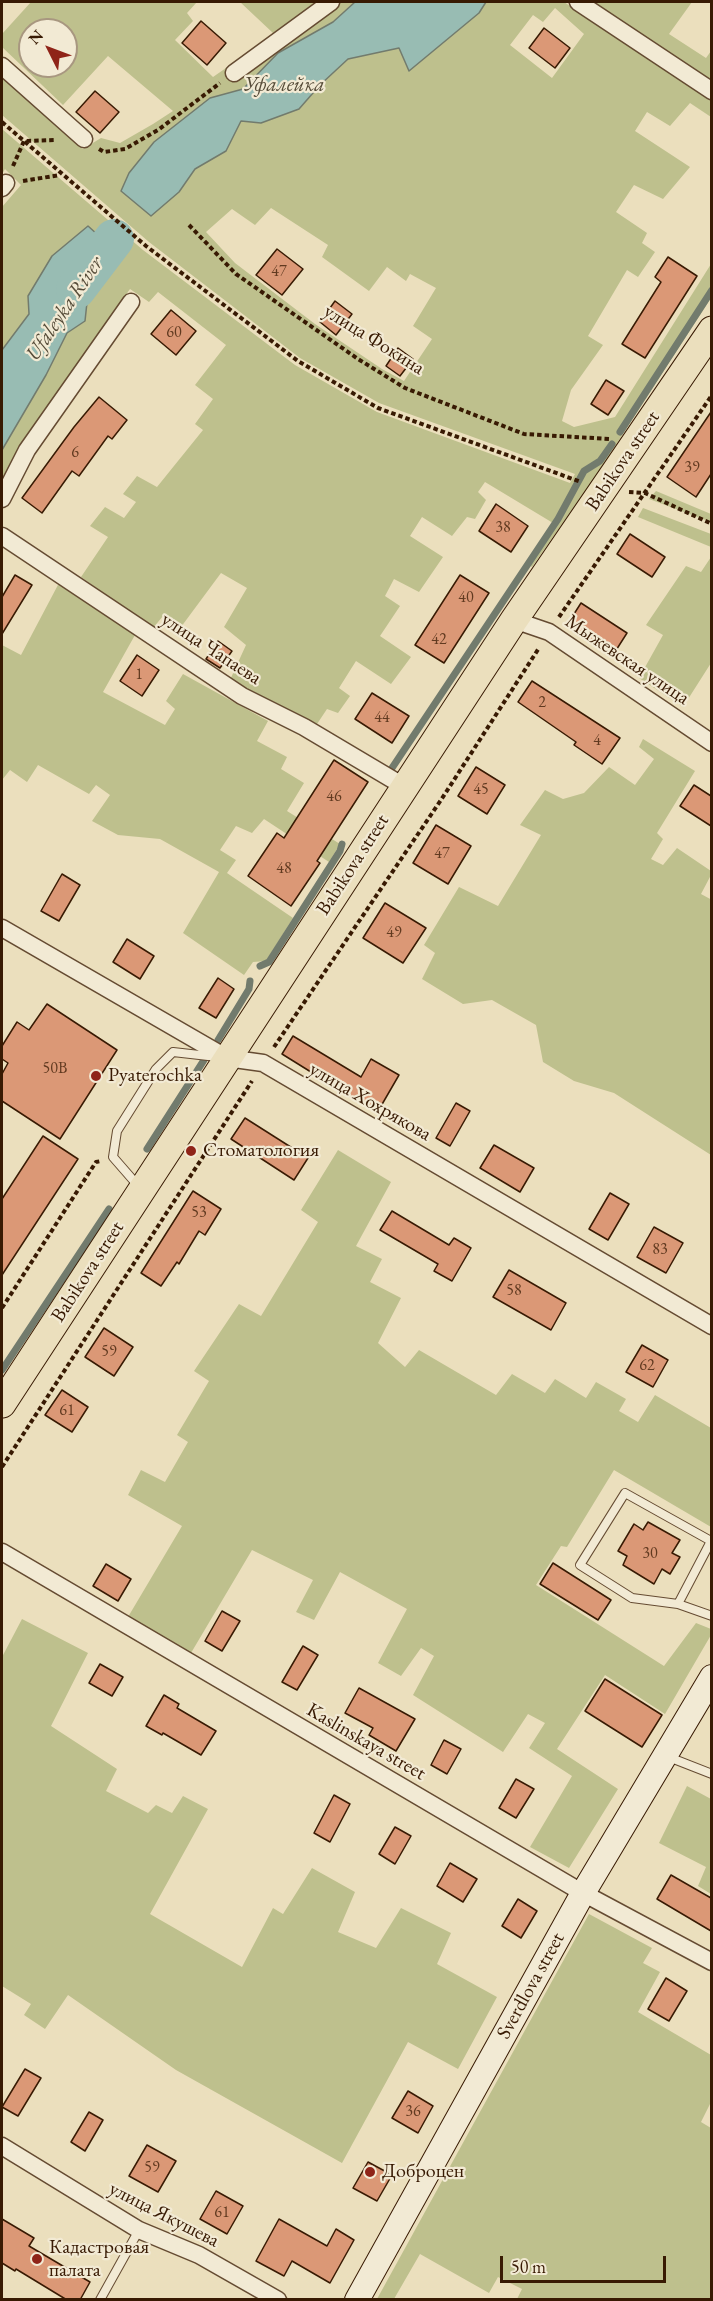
<!DOCTYPE html>
<meta charset="utf-8">
<style>
body{margin:0}
#map{position:relative;width:713px;height:2301px;overflow:hidden;background:#ebdfbd;font-family:"EB Garamond",serif}
canvas{display:block}
.frame{position:absolute;inset:0;border:3px solid #381a03;pointer-events:none}
.north{position:absolute;left:18px;top:18px;width:60px;height:60px;box-sizing:border-box;background:#f2ead4;border:2px solid #a89780;border-radius:50%;rotate:312deg;font-size:16px;font-weight:700;line-height:24px;text-align:center;color:#381a03}
.north::after{content:'';display:block;margin:auto;width:21px;height:27px;background:#8f2418;clip-path:polygon(50% 0,100% 100%,50% 72%,0 100%)}
.scale{position:absolute;left:500px;top:2256px;width:166px;height:27px;box-sizing:border-box;border:3px solid #381a03;border-top:0;padding-left:8px;font-size:18px;line-height:21px;white-space:nowrap;color:#381a03;-webkit-text-stroke:4px #f2ead4;paint-order:stroke}
</style>
<div id="map">
<canvas width="713" height="2301"></canvas>
<div class="frame"></div>
<div class="north">N</div>
<div class="scale">50 m</div>
</div>
<script>
const ctx = document.querySelector('canvas').getContext('2d');
ctx.lineJoin = 'round';
function paint(path, color) { ctx.fillStyle = color; ctx.fill(path, 'evenodd'); }
function trace(path, color, width, dash) { ctx.strokeStyle = color; ctx.lineWidth = width; ctx.lineCap = dash ? 'butt' : 'round'; ctx.setLineDash(dash || []); ctx.stroke(path); }
function label(font, color, halo, rows, align = 'center') {
  ctx.font = font + ' "EB Garamond",serif'; ctx.lineWidth = 4.5; ctx.setLineDash([]); ctx.textBaseline = 'middle'; ctx.strokeStyle = halo; ctx.fillStyle = color; for (const [text, x, y, turn = 0] of rows) {
    ctx.save(); ctx.translate(x, y); ctx.rotate((+turn || 0) * Math.PI / 180); ctx.textAlign = isNaN(turn) ? turn : align; if (halo) ctx.strokeText(text, 0, 0); ctx.fillText(text, 0, 0); ctx.restore();
  }
}
const green = new Path2D(`
 M31 2H197L187 13 193 21 175 40 213 77 226 68 237 78 342 2H356L333 22 278 53 243 89 210 98 179 192 195 169 226 151 241 121 261 123 299 109 320 85 348 59 399 48 409 70 479 13 486 2H564L711 100V117L690 103 670 126 647 112 635 131 690 167 663 199 634 185 616 212 647 233 642 243 655 252 638 277 627 270 588 336 603 345 571 390 562 421 574 427 615 417 711 264V298L597 474 532 567 527 563 553 523 485 482 478 492 486 500 475 519 467 517 452 536 422 517 410 536 443 557 419 592 394 579 385 596 400 606 380 636 411 657 391 684 356 661 339 688 350 696 338 713 327 709 317 724 230 680 246 645 224 627 247 588 221 573 181 627 163 616 153 628 81 577 108 537 90 526 105 507 124 518 136 502 123 494 137 476 157 487 203 430 195 424 213 399 195 385 226 345 158 292 149 302 130 289 21 443 2 481V450L46 375 67 333 85 321 88 293 118 253 28 296 29 314 2 350V207L21 185 5 169 2 174V129L143 250 295 365 377 412 570 483 575 474 379 403 300 358 149 242 2 115V76L83 149 101 138 120 143 153 124 173 111 108 56 63 105 2 47V34ZM555 8 584 34 552 78 510 45 533 15 543 22ZM30 30H66V66H30ZM271 208 328 245 322 257 369 291 387 267 406 281 410 274 436 288 413 326 432 339 404 381 382 369 315 324 235 263 206 232 232 209 255 225Z
 M240 2H317L273 33Z
 M589 2H692L669 34 706 58 711 51V82Z
 M656 491 711 514V522L649 499Z
 M643 508 711 534V547L638 517Z
 M711 557V663L683 707 639 678 663 635 646 625 686 566 701 572Z
 M59 583 135 635 103 692 165 725 175 709 166 701 183 674 268 721 257 741 287 757 281 769 304 783 287 811 340 844 329 862 264 819 252 833 236 826 220 850 236 860 227 873 293 918 266 961 253 962 244 975 183 933 219 872 160 839 118 835 92 821 110 795 96 785 89 794 38 765 27 782 10 770 2 780V645L21 655Z
 M643 739 695 771 657 833 663 839 651 859 663 865 677 848 711 871V875L701 894 712 900 711 1155 614 1093 574 1081 543 1062 536 1025 492 1000 463 1004 422 979 435 953 424 945 459 887 498 906 541 835 520 825 545 790 563 799 584 793 609 767 635 785 654 759 639 747Z
 M338 1150 391 1182 356 1246 382 1259 370 1282 401 1298 378 1343 405 1367 419 1350 496 1395 512 1374 545 1393 555 1379 586 1398 596 1382 626 1399 619 1411 638 1422 655 1395 711 1428V1527L614 1470 567 1547 561 1546 536 1585 664 1666 696 1623 711 1629V1635L665 1714 605 1675 557 1749 618 1789 569 1868 530 1847 572 1776 529 1748 545 1723 528 1714 503 1752 413 1695 434 1656 421 1648 401 1676 378 1663 407 1609 340 1572 314 1620 296 1612 313 1580 252 1550 191 1653 128 1617 182 1526 128 1495 141 1470 165 1482 188 1442 177 1435 209 1381 194 1371 239 1304 261 1316 318 1222 301 1210Z
 M22 1619 88 1653 51 1726 117 1769 106 1791 148 1813 156 1805 172 1813 183 1796 208 1809 150 1914 242 1967 273 1908 283 1914 312 1868 355 1892 338 1932 376 1948 401 1908 451 1933 437 1964 497 1997 458 2069 408 2042 342 2163 176 2070 68 1995 45 2029 24 2015 31 2004 2 1986V1657Z
 M687 1786 711 1799V1894L698 1886 706 1867 659 1843Z
 M589 1914 652 1948 643 1963 660 1972 638 2012 711 2055V2102L701 2122 711 2128V2299H517L522 2289 498 2277 489 2293 420 2254 394 2299H377Z`);
const water = new Path2D(`
 M355 2H486L479 13 409 71 399 48 348 59 320 85 299 109 261 123 241 121 226 151 195 169 179 192 151 216 121 191 129 173 154 142 210 98 243 89 278 53 333 22Z
 M88 226 118 253 88 293 85 321 67 333 46 375 2 450V350L29 314 28 296 52 256Z`);
const stream = new Path2D(`
 M620 432 712 290
 M390 771 558 519 584 471 600 461 612 444
 M260 966 269 962 340 851 342 844
 M218 1040 249 989 250 981
 M147 1149 204 1060
 M2 1370 109 1209`);
const river = new Path2D(`
 M76 289 114 239`);
const building = new Path2D(`
 M201 21 226 43 207 65 182 43Z
 M544 28 570 48 555 68 529 48Z
 M95 91 119 112 100 133 76 112Z
 M277 249 303 269 282 295 256 275Z
 M668 257 697 276 645 358 622 344 661 282 655 277Z
 M335 301 352 314 336 335 320 322Z
 M171 310 196 331 176 355 151 334Z
 M398 348 413 359 400 376 386 366Z
 M606 380 624 391 608 415 591 404Z
 M99 397 127 420 112 439 108 436 79 476 72 471 42 513 22 498 74 427Z
 M711 412V474L696 497 667 477Z
 M496 504 528 526 511 552 479 531Z
 M630 534 665 557 652 577 617 554Z
 M15 575 32 585 2 634V597Z
 M460 575 489 593 444 663 415 645Z
 M581 603 627 633 613 655 567 625Z
 M218 641 232 651 220 668 206 659Z
 M137 655 159 670 142 696 120 681Z
 M532 681 620 738 602 764 574 745 576 742 518 702Z
 M372 693 409 716 392 743 355 719Z
 M334 760 368 782 317 861 320 863 291 906 248 876 277 833 284 838Z
 M476 767 505 785 487 814 458 796Z
 M694 785 711 796V826L680 806Z
 M436 825 471 846 448 884 413 863Z
 M62 874 80 885 59 921 41 911Z
 M385 903 426 928 403 963 363 938Z
 M127 939 154 956 140 979 113 962Z
 M218 978 234 989 216 1018 199 1008Z
 M47 1004 117 1050 60 1139 2 1101V1074L8 1063 2 1059V1046L17 1022 29 1030Z
 M293 1036 361 1077 371 1059 399 1075 377 1113 282 1054Z
 M456 1103 470 1111 450 1146 436 1138Z
 M245 1118 308 1158 294 1180 231 1139Z
 M43 1136 78 1159 2 1275V1199Z
 M494 1145 534 1168 520 1192 480 1168Z
 M193 1191 221 1209 205 1235 199 1231 179 1264 177 1262 161 1286 141 1273Z
 M610 1193 629 1204 608 1240 589 1229Z
 M392 1211 449 1245 454 1238 471 1248 452 1281 434 1271 438 1264 380 1230Z
 M654 1227 683 1243 666 1273 637 1257Z
 M509 1270 566 1303 551 1330 493 1297Z
 M104 1328 133 1347 114 1376 85 1357Z
 M642 1345 668 1360 653 1387 626 1372Z
 M62 1390 88 1407 72 1432 45 1415Z
 M648 1522 680 1540 672 1553 680 1557 670 1574 662 1569 654 1584 623 1565 627 1556 618 1551 634 1524 643 1530Z
 M553 1563 611 1600 598 1620 540 1584Z
 M106 1564 131 1579 118 1601 93 1586Z
 M222 1611 240 1621 222 1651 205 1641Z
 M303 1646 318 1655 297 1690 282 1682Z
 M100 1664 123 1677 112 1696 89 1683Z
 M605 1679 662 1715 642 1747 585 1711Z
 M359 1688 415 1719 396 1751 369 1735 373 1728 345 1713Z
 M164 1695 179 1704 177 1708 216 1731 201 1755 163 1733 162 1735 146 1726Z
 M444 1740 461 1749 447 1774 431 1765Z
 M516 1779 534 1789 516 1818 499 1808Z
 M334 1795 350 1804 330 1842 314 1833Z
 M395 1827 411 1836 395 1864 379 1854Z
 M450 1863 477 1879 463 1902 437 1886Z
 M671 1875 711 1898V1931L657 1899Z
 M518 1899 537 1911 521 1938 502 1926Z
 M666 1978 687 1991 669 2021 648 2009Z
 M25 2069 41 2078 18 2116 2 2107Z
 M408 2091 433 2106 418 2133 392 2118Z
 M89 2112 103 2120 85 2151 71 2142Z
 M147 2145 176 2161 158 2192 129 2176Z
 M368 2162 392 2175 377 2201 353 2188Z
 M216 2191 243 2206 227 2234 200 2219Z
 M2 2219 34 2238 29 2246 90 2282 80 2300H67L16 2269 15 2271 2 2263Z
 M279 2219 327 2246 336 2229 354 2240 330 2283 292 2261 284 2276 256 2261Z`);
const path = new Path2D(`
 M2 122 146 246 298 361 378 408 581 482
 M99 149 104 152 125 149 158 130 220 83
 M13 166 24 141 56 140
 M23 181 60 175
 M189 225 236 274 358 359 405 388 524 434 610 439
 M629 492 645 493 712 524
 M559 617 712 395
 M274 1047 441 800 539 648
 M2 1308 96 1162 101 1161
 M2 1467 252 1081`);
const lane = new Path2D(`
 M140 1188 113 1157 117 1131 156 1069 173 1052 217 1057
 M678 1604 711 1541 625 1493 580 1565 632 1598 678 1604 712 1616
 M666 1756 712 1774
 M100 2300 139 2230`);
const street = new Path2D(`
 M578 2 712 91
 M2 66 84 139
 M234 73 331 2
 M2 188 6 183
 M2 499 27 450 131 302
 M2 536 242 696 304 727 405 787
 M514 620 549 632 712 743
 M2 928 227 1058 263 1063 712 1326
 M2 1552 583 1893 712 1962
 M2 2146 139 2230 199 2255 278 2300`);
const secondary = new Path2D(`
 M357 2300 583 1893 712 1677`);
const primary = new Path2D(`
 M2 1404 514 620 712 330`);
const markers = [
 [96,1076,6,"#8f2418"],
 [191,1151,6,"#8f2418"],
 [370,2172,6,"#8f2418"],
 [37,2259,6,"#8f2418"]
];
const numberNames = [
 ["47",279,272],
 ["60",174,333],
 ["6",75,453],
 ["39",692,468],
 ["38",503,528],
 ["40",466,598],
 ["42",439,640],
 ["1",139,675],
 ["2",542,703],
 ["44",382,718],
 ["4",597,741],
 ["45",481,790],
 ["46",334,797],
 ["47",442,854],
 ["48",284,869],
 ["49",394,933],
 ["50В",55,1069],
 ["53",199,1213],
 ["83",660,1250],
 ["58",514,1291],
 ["59",109,1352],
 ["62",647,1366],
 ["61",67,1411],
 ["30",650,1554],
 ["36",413,2112],
 ["59",152,2168],
 ["61",222,2213]
];
const streetNames = [
 ["улица Фокина",374,340,32],
 ["Babikova street",623,461,-56],
 ["улица Чапаева",211,649,33],
 ["Мыжевская улица",627,660,34],
 ["Babikova street",353,865,-57],
 ["улица Хохрякова",370,1102,30],
 ["Babikova street",88,1272,-57],
 ["Kaslinskaya street",366,1742,30],
 ["Sverdlova street",531,1986,-61],
 ["улица Якушева",164,2215,27]
];
const poiNames = [
 ["Pyaterochka",108,1076],
 ["Стоматология",203,1151],
 ["Доброцен",382,2172],
 ["Кадастровая",49,2248],
 ["палата",49,2271]
];
const waterNames = [
 ["Уфалейка",284,85],
 ["Ufaleyka River",65,309,-56]
];
paint(green, '#bec08d');
paint(water, '#98bcb3');
trace(water, '#727b6d', 1.5);
trace(stream, '#727b6d', 7);
trace(river, '#98bcb3', 40);
paint(building, '#db9876');
trace(building, '#381a03', 1.5);
trace(lane, '#654b32', 10);
trace(street, '#654b32', 19);
trace(secondary, '#381a03', 26);
trace(primary, '#381a03', 29);
trace(path, '#381a03', 4, [4.5, 3]);
trace(lane, '#f2ead4', 8);
trace(street, '#f2ead4', 16);
trace(secondary, '#f2ead4', 24);
trace(primary, '#ebdfbd', 27);
for (const [x, y, r, color] of markers) { const dot = new Path2D(); dot.arc(x, y, r, 0, 2 * Math.PI); ctx.fillStyle = color; ctx.fill(dot); trace(dot, '#f2ead4', 2); }
label('16px', '#613a20', null, numberNames);
label('20px', '#381a03', '#f2ead4', streetNames);
label('20px', '#381a03', '#f2ead4', poiNames, 'left');
label('italic 21px', '#554b38', '#f2ead4', waterNames);
</script>
